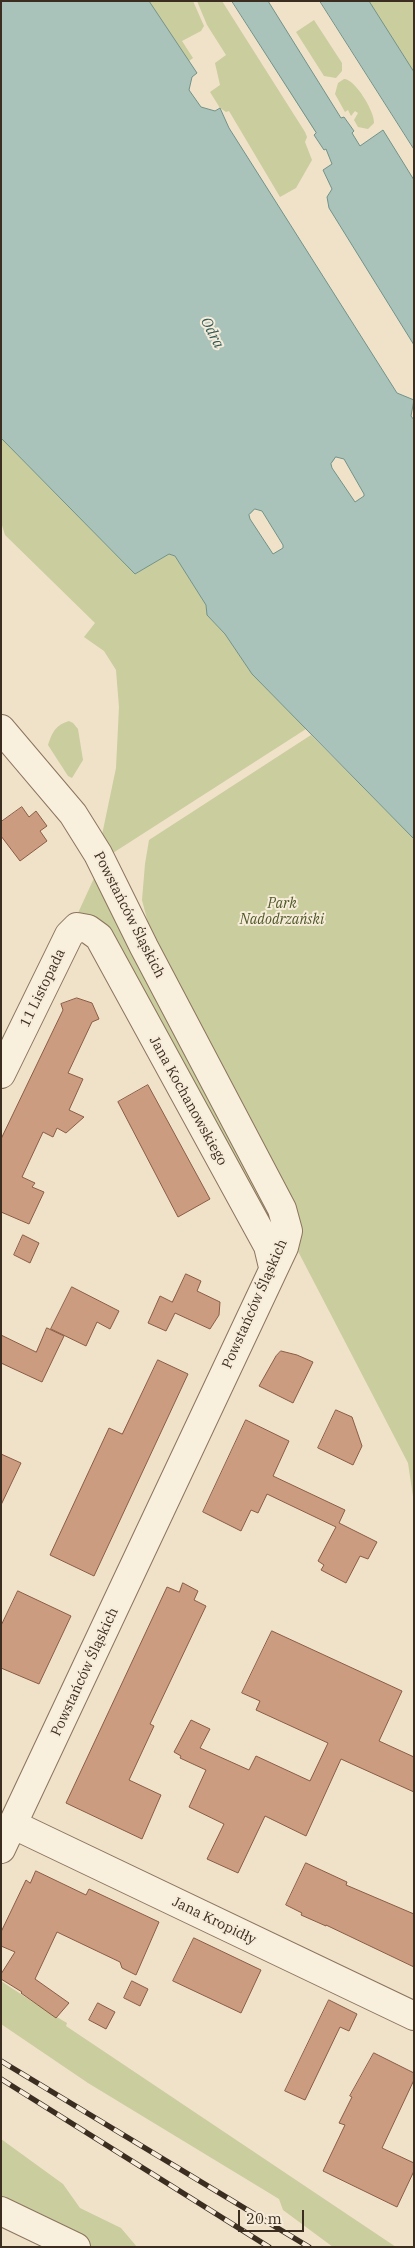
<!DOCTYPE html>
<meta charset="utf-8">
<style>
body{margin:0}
#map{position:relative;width:415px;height:2248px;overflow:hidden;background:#efe2c9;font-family:"IBM Plex Serif",serif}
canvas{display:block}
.frame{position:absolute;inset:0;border:2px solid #3c2d21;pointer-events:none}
.scale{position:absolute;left:238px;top:2210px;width:66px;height:22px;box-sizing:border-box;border:2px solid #3c2d21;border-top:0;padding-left:6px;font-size:15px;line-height:18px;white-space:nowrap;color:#3c2d21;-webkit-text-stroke:4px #f6ecd9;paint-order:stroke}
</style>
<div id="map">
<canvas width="415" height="2248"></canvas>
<div class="frame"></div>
<div class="scale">20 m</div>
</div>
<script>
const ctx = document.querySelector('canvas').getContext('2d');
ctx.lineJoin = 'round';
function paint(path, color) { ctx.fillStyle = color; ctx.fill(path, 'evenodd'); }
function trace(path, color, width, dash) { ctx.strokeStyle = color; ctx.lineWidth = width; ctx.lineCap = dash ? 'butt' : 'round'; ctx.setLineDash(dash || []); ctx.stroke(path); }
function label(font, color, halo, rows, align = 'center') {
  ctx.font = font + ' "IBM Plex Serif",serif'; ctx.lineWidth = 4; ctx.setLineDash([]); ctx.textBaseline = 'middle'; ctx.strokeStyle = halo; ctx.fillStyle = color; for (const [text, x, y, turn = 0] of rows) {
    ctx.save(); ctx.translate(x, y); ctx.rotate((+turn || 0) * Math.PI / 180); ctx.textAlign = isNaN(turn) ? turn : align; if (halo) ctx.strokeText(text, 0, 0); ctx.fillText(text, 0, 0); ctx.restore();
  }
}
const green = new Path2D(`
 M149 1H193L204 26 201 31 182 41 193 58 189 61Z
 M197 1H222L305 132 307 137 305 142 312 160 296 188 280 197 229 111 226 112 220 108 210 92 220 85 215 63 226 55 207 25Z
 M369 1H414V72Z
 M314 20 342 63V71L336 78 324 76 296 32Z
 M344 79C355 79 375 112 374 123L368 129 358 127 354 120 358 113 355 111 351 116 348 110 345 112 335 94 338 83Z
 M1 438 135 574 169 554 175 556 206 605 207 615 225 634 252 674 306 729 102 860 98 854 116 768 119 707 116 670 104 651 84 637 95 623 5 535 1 522Z
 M69 721 73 723 78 729 83 760 72 778 68 776 48 745C52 733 55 725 69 721Z
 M311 735 414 839V1503L408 1463 288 1232 284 1247 99 937 77 927 78 913 95 876 155 950 142 900 145 864 149 840Z
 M1 1981 39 2006 41 2004 45 2010 67 2023 66 2026 396 2247H333L283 2210 279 2199 88 2083 1 2024Z
 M1 2139 63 2184 80 2208 121 2228 137 2247H76L1 2211Z`);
const water = new Path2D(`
 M1 1H149L197 73 192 77 189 90 201 107 215 111 220 108 229 128 397 393 414 400 411 416 414 420V839L252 674 225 634 207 615 206 605 175 556 169 554 135 574 1 438ZM336 457 344 459 364 494V496L355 502 332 468 331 464ZM255 509 262 511 283 545V548L273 554 250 519 249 515Z
 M232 1H268L341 118 344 117 354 131 352 133 360 146 383 130 414 180V345L329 208 327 197 332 189 323 170 332 164 326 149 324 150 314 135 316 133Z
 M320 1H369L414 72V149Z`);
const building = new Path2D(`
 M22 807 29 817 36 811 47 826 40 831 47 841 20 861 1 836V822Z
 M77 998 92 1003 99 1019 92 1022 68 1073 83 1079 69 1110 84 1117 66 1133 57 1128 53 1137 43 1132 22 1177 35 1183 32 1187 44 1192 29 1224 1 1212V1139L63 1010 61 1004Z
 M148 1085 210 1199 178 1217 118 1102Z
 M23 1235 39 1243 30 1263 14 1255Z
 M186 1274 201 1281 197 1291 220 1302 219 1315 210 1329 175 1313 166 1331 148 1323 160 1296 172 1302Z
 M72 1287 119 1311 110 1329 97 1322 86 1346 51 1329Z
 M47 1328 64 1336 42 1382 1 1363V1335L36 1352Z
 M281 1351 297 1355 313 1362 293 1403 259 1386 276 1356Z
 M158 1360 188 1374 94 1576 50 1555 109 1428 122 1434Z
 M336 1410 352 1417 362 1446 353 1465 318 1448Z
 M246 1420 289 1441 273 1476 345 1510 339 1523 377 1542 368 1559 360 1556 346 1583 321 1570 324 1565 318 1561 336 1527 267 1494 258 1513 251 1510 241 1531 203 1512Z
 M1 1454 21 1463 1 1505Z
 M183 1583 198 1591 194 1600 206 1606 150 1724 154 1726 129 1780 161 1795 142 1839 66 1803 167 1587 179 1592Z
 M18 1591 71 1616 39 1684 1 1668V1626Z
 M272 1631 402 1691 379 1741 414 1757V1792L341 1759 306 1836 265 1816 238 1873 207 1859 224 1824 189 1807 206 1770 180 1758 181 1756 174 1752 191 1720 210 1729 200 1748 249 1770 256 1756 310 1781 328 1743 256 1710 260 1701 242 1693Z
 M306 1863 347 1882 346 1885 414 1914V1967L326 1925V1926L301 1915 302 1913 286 1905Z
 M36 1871 86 1895 89 1889 159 1922 136 1975 122 1968 120 1962 57 1932 35 1979 69 2003 56 2018 21 1993 22 1992 1 1979V1974L15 1952 1 1946V1932L26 1880 30 1883Z
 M194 1938 261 1970 241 2013 173 1981Z
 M132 1981 148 1989 140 2006 124 1998Z
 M329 2000 357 2014 349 2031 340 2027 305 2100 285 2091Z
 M98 2003 115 2012 106 2029 89 2020Z
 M374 2053 414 2073V2080L382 2148 414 2163V2171L397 2207 323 2171 345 2125 339 2123 352 2097 350 2096Z`);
const minor = new Path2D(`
 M1 729 73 814 98 854 144 947 282 1209 288 1231 284 1247 1 1849
 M1 1074 69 935 77 927 88 929 99 937 268 1246 273 1267
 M14 1825 414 2016
 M1 2211 76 2247`);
const rail = new Path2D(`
 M1 2061 309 2247
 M1 2079 269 2247`);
const parkNames = [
 ["Park",282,904],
 ["Nadodrzański",282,920]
];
const streetNames = [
 ["Powstańców Śląskich",129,915,63],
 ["11 Listopada",43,988,-64],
 ["Jana Kochanowskiego",188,1101,61],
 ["Powstańców Śląskich",255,1304,-66],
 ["Powstańców Śląskich",85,1672,-65],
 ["Jana Kropidły",214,1921,26]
];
const waterNames = [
 ["Odra",212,333,62]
];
paint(green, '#cacd9d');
paint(water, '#aac3ba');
trace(water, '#709288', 1);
paint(building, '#cc9c80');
trace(building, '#8a5c44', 1);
trace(minor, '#8b745e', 30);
trace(minor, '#f9efdd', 28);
trace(rail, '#3c2d21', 5.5);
trace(rail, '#f6ecd9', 4, [11]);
label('italic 14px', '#4e5828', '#f6ecd9', parkNames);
label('14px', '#3c2d21', '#f6ecd9', streetNames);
label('italic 15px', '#315b57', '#f6ecd9', waterNames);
</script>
